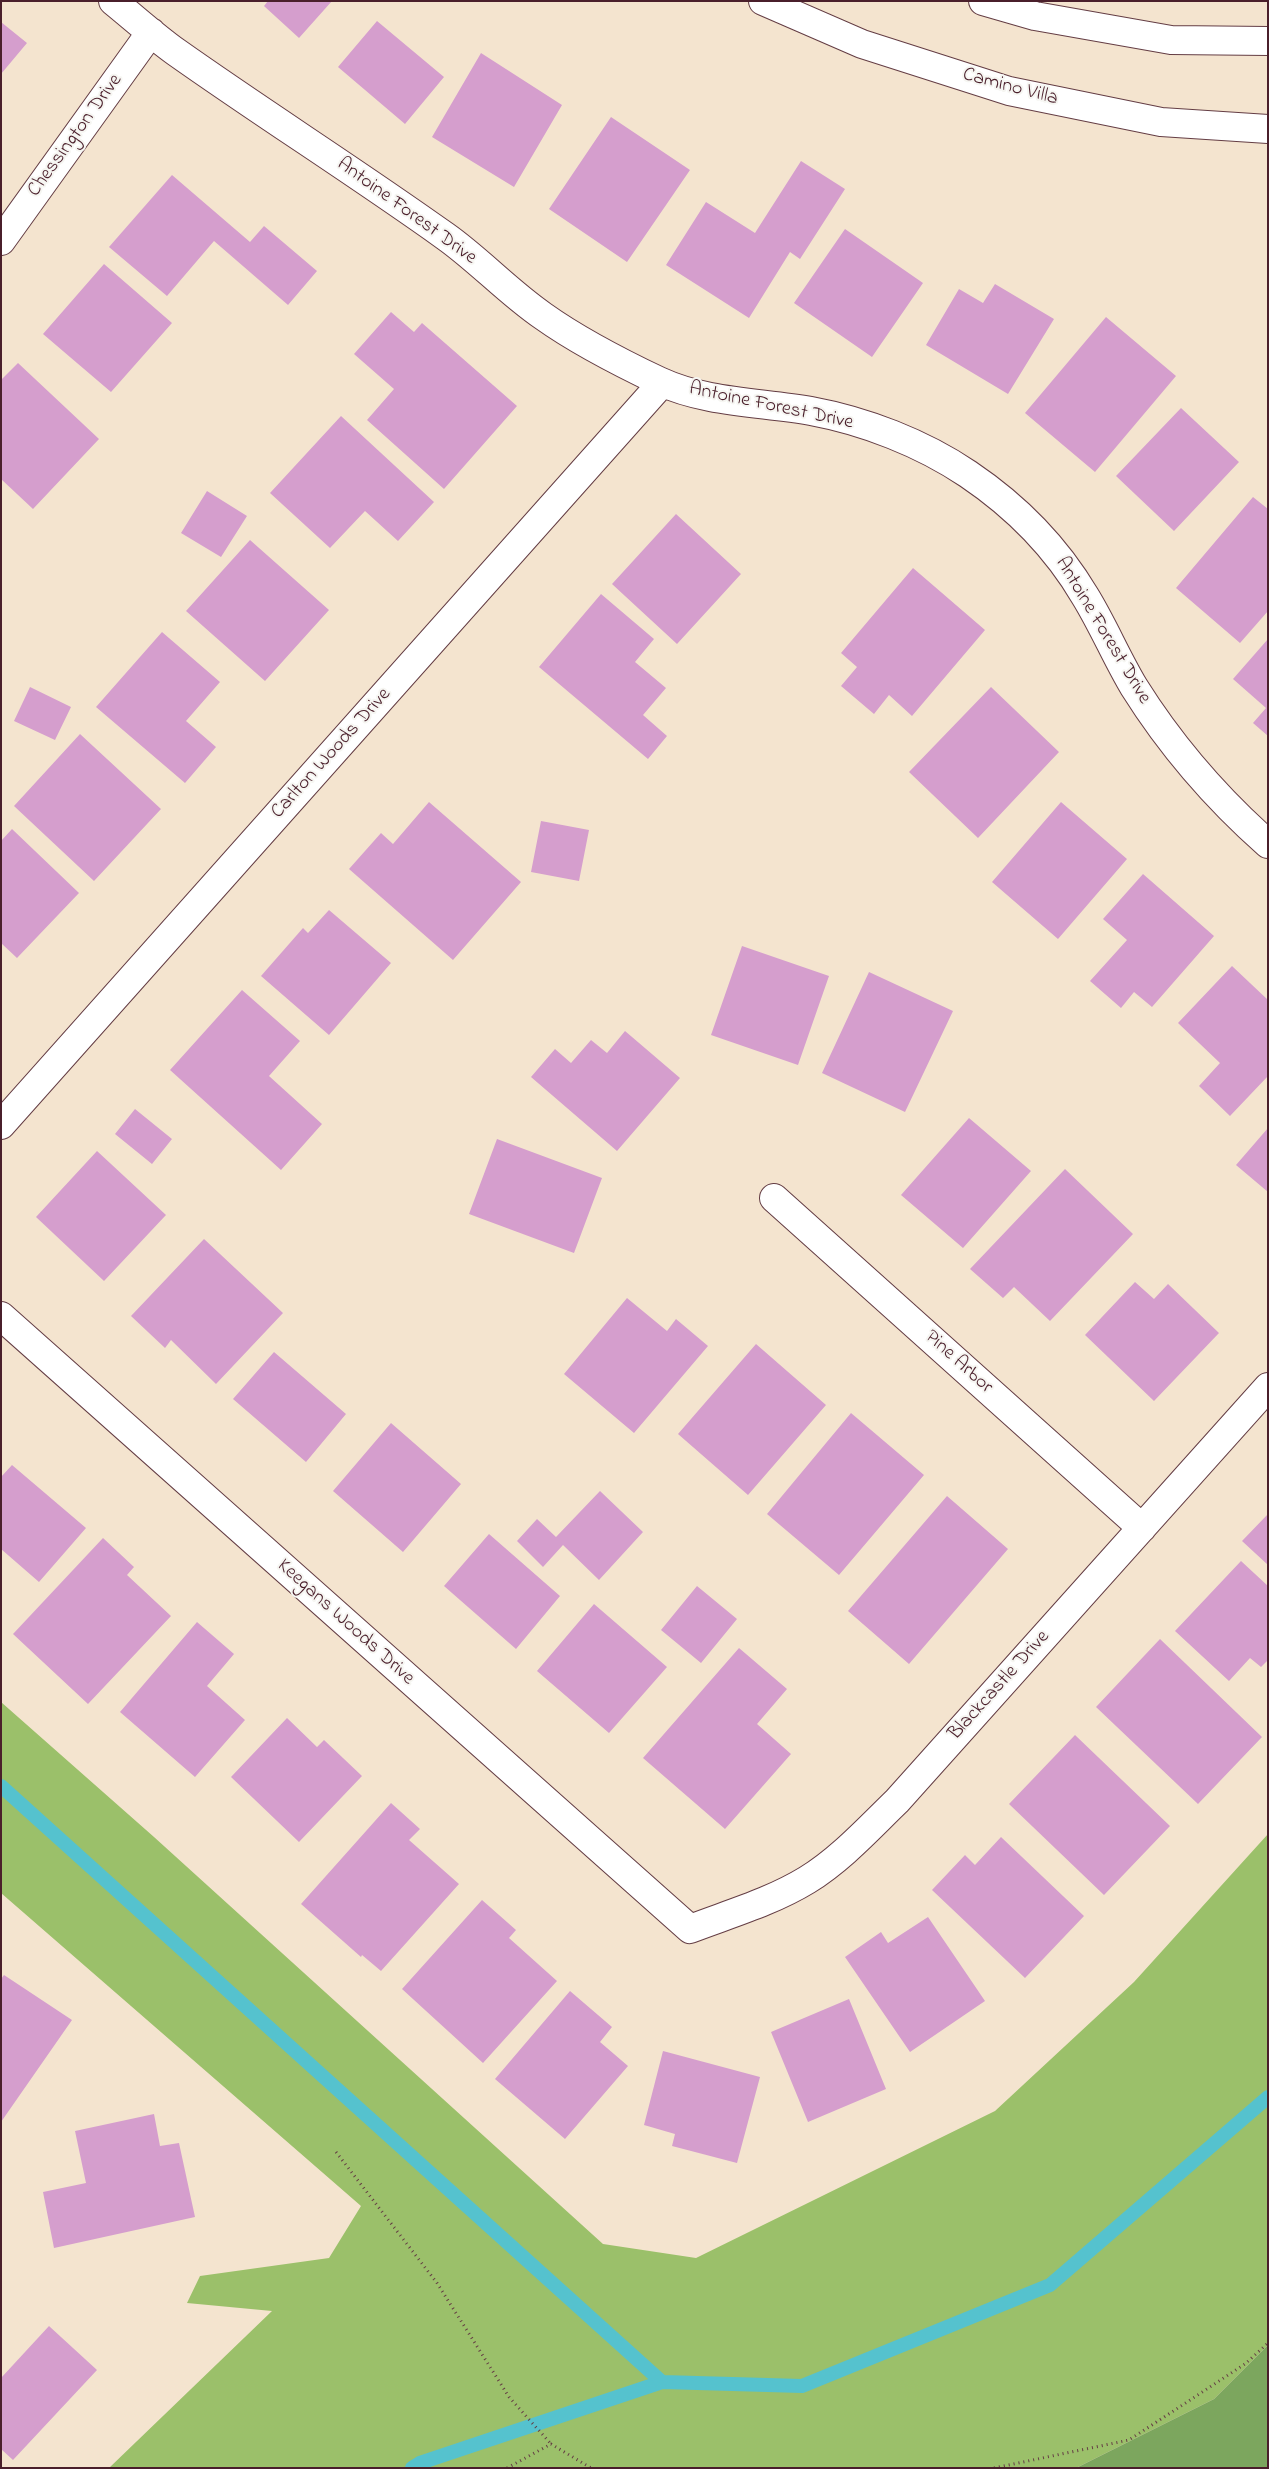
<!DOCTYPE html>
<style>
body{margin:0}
#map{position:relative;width:1269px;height:2469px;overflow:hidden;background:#f4e4cf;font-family:"Indie Flower",sans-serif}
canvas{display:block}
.frame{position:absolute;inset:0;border:2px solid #4a1f2b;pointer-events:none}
</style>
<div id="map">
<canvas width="1269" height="2469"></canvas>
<div class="frame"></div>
</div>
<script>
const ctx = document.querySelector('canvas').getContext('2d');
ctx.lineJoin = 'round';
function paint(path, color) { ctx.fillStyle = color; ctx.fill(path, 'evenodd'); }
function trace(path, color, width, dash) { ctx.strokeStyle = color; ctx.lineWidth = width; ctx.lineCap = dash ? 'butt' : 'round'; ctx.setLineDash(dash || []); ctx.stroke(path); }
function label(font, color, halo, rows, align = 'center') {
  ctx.font = font + ' "Indie Flower",sans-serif'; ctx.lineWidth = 4; ctx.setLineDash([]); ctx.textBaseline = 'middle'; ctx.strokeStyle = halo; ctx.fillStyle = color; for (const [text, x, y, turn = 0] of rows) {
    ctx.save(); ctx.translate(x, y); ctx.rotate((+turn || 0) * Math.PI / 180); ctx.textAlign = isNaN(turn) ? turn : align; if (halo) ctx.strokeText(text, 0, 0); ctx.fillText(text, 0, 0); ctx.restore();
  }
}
const green = new Path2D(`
 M1 1702 154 1837 603 2244 696 2258 995 2111 1134 1982 1268 1834V2345L1214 2399 1076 2468H109L272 2311 187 2303 200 2276 329 2258 361 2206 1 1893Z`);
const forest = new Path2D(`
 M1268 2345V2468H1076L1214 2399Z`);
const stream = new Path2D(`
 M1 1786 662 2382
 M412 2468 420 2463 662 2382 802 2386 1050 2285 1268 2097`);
const building = new Path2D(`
 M268 1H332L299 38 264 6Z
 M377 21 444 77 405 124 338 67Z
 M1 22 27 43 1 74Z
 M481 53 562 105 514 187 432 137Z
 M611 117 690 170 627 262 549 209Z
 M801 161 845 189 800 259 790 252 749 318 666 265 706 202 755 233Z
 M172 175 250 242 264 226 317 271 288 305 214 241 167 296 109 247Z
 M845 229 923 283 872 357 794 303Z
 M104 264 172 323 111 392 43 334Z
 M995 284 1054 319 1008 394 926 345 959 289 983 303Z
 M391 312 414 332 422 323 517 406 444 489 367 420 394 389 354 354Z
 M1106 317 1176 376 1095 472 1025 413Z
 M18 363 99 439 33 509 1 479V380Z
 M1181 408 1239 462 1174 531 1116 476Z
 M341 416 434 502 398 541 365 511 330 548 270 493Z
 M207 491 247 516 221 557 181 533Z
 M1253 497 1268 509V611L1240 643 1176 588Z
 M676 514 741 574 677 644 612 584Z
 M250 540 329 610 265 681 186 611Z
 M913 568 985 630 912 716 889 695 874 714 841 686 857 667 841 653Z
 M601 594 654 639 635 662 666 688 643 715 667 736 648 759 539 667Z
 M162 632 220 682 186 721 216 747 185 783 96 707Z
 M1268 639V736L1253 723 1266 708 1233 679Z
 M30 687 71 707 55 740 14 721Z
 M991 687 1059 752 978 838 909 772Z
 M80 734 161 809 94 881 14 806Z
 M429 802 521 882 453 960 349 869 381 833 393 844Z
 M1061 802 1127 859 1058 939 992 882Z
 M541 821 589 830 579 881 531 872Z
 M12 829 79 893 17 958 1 943V841Z
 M1143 874 1214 936 1152 1007 1134 992 1121 1008 1090 981 1127 940 1103 919Z
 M329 910 391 963 329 1035 261 976 303 928 308 933Z
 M742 946 829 976 798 1065 711 1035Z
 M1232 966 1268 1000V1076L1230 1116 1199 1086 1220 1063 1178 1023Z
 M869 972 953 1011 905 1112 822 1073Z
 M242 990 300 1041 269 1076 322 1124 281 1170 170 1070Z
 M625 1031 680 1078 617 1151 531 1077 555 1049 571 1063 591 1040 607 1053Z
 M135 1109 172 1139 152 1164 115 1134Z
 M969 1118 1031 1171 963 1248 901 1195Z
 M1268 1128V1192L1236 1165Z
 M497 1139 602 1178 574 1253 469 1214Z
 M97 1151 166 1215 104 1281 36 1217Z
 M1065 1169 1133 1234 1050 1321 1014 1287 1003 1298 970 1269Z
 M204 1239 283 1313 216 1384 171 1340 165 1348 131 1316Z
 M1135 1282 1154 1299 1168 1284 1219 1333 1154 1401 1085 1335Z
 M627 1298 667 1331 676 1319 708 1346 634 1433 564 1374Z
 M756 1344 826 1405 748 1495 678 1434Z
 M274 1352 346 1414 306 1462 233 1399Z
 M851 1413 924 1475 839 1575 767 1514Z
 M391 1423 461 1484 403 1552 333 1491Z
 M12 1465 86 1528 39 1582 1 1549V1477Z
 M600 1491 643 1532 599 1580 563 1545 543 1567 517 1541 537 1519 556 1537Z
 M947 1496 1008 1549 909 1664 848 1611Z
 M1268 1514V1565L1242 1541Z
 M489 1534 560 1596 516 1649 444 1586Z
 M103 1538 134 1567 127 1575 171 1616 88 1704 13 1634Z
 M1241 1561 1268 1586V1660L1261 1667 1250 1658 1229 1681 1175 1631Z
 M697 1586 737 1619 701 1663 661 1630Z
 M594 1604 667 1667 609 1733 537 1671Z
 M197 1622 234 1654 207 1686 245 1720 195 1777 120 1712Z
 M1160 1639 1262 1737 1198 1804 1096 1707Z
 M739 1648 787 1689 757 1724 791 1754 725 1829 643 1758Z
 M287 1718 317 1747 324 1740 362 1776 299 1842 231 1777Z
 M1075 1735 1170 1826 1104 1895 1009 1804Z
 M391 1803 420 1829 409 1840 459 1884 381 1971 362 1955 361 1957 301 1904Z
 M1001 1837 1084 1916 1025 1978 932 1890 965 1855 975 1865Z
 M482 1900 516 1930 509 1938 557 1981 483 2063 402 1989Z
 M928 1917 985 2001 910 2052 845 1957 881 1932 888 1943Z
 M4 1975 72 2020 1 2122V1979Z
 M570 1991 612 2027 600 2042 628 2066 565 2139 495 2079Z
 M849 1999 886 2089 808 2122 771 2032Z
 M663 2051 760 2077 737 2163 672 2146 675 2134 644 2125Z
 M154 2114 160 2146 179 2143 195 2217 54 2248 43 2192 86 2183 75 2131Z
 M49 2326 97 2370 13 2460 1 2449V2378Z`);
const path = new Path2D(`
 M336 2152 437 2283 509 2397 551 2444
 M507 2468 551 2444 591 2468
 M994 2468 1129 2440 1245 2364 1268 2343`);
const minor = new Path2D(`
 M113 1C134 18 155 37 176 52 265 115 357 173 445 236 479 260 508 292 543 316 578 341 619 362 659 381 706 403 760 402 811 411 865 421 922 443 968 474 1014 505 1056 547 1085 596 1103 625 1116 657 1134 687 1171 746 1216 798 1268 844
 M763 1 862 44 1009 91 1161 122 1268 129
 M983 1 1035 16 1171 40 1268 41
 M1 241 151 32
 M1 1125 662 383
 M774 1198 1142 1528
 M1 1316 690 1929C729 1914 771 1902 807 1880 841 1859 869 1828 897 1801L1268 1387`);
const streetNames = [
 ["Camino Villa",1010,88,15],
 ["Chessington Drive",76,136,-54],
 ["Antoine Forest Drive",406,212,36],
 ["Antoine Forest Drive",771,407,12],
 ["Antoine Forest Drive",1102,631,59],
 ["Carlton Woods Drive",332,754,-48],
 ["Pine Arbor",958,1363,42],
 ["Keegans Woods Drive",345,1623,42],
 ["Blackcastle Drive",1000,1686,-48]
];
paint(green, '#9bc06a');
paint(forest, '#7ca65e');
trace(stream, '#55c2ce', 14);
paint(building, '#d59ecd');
trace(minor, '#643d44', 30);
trace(path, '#643d44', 3, [1, 4]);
trace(minor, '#fff', 28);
label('20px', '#4a1f2b', '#f6f6f2', streetNames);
</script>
